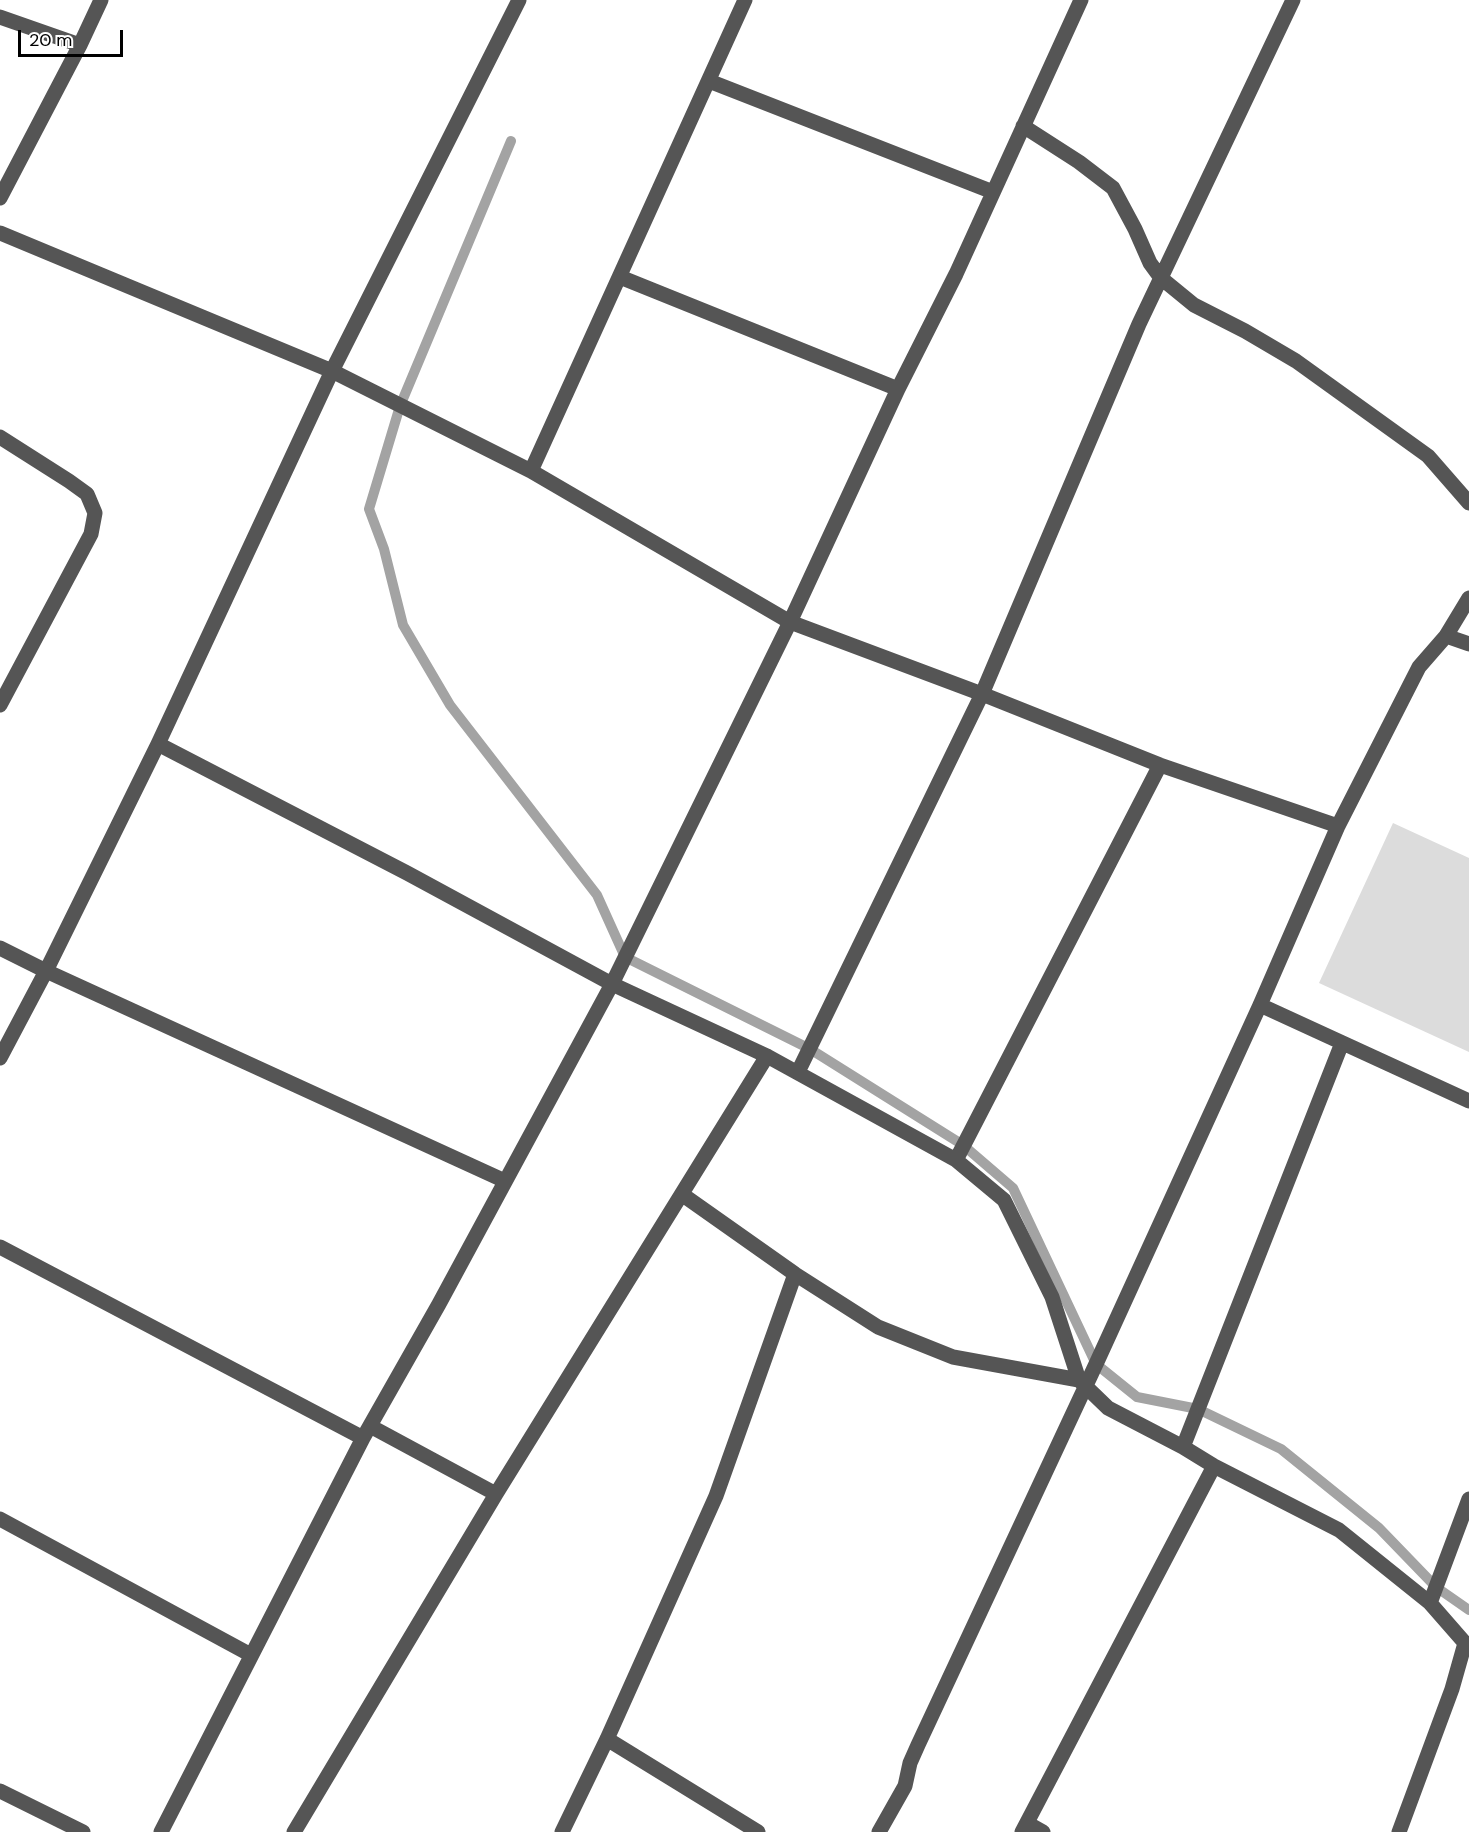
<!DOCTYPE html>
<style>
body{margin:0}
#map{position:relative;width:1469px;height:1832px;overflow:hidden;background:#fff;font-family:"DM Sans",sans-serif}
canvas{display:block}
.scale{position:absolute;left:18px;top:30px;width:105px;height:27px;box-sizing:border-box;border:3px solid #000;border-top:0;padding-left:8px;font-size:18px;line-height:21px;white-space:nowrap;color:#000;-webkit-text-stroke:4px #fff;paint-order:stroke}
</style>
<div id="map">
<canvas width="1469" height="1832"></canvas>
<div class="scale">20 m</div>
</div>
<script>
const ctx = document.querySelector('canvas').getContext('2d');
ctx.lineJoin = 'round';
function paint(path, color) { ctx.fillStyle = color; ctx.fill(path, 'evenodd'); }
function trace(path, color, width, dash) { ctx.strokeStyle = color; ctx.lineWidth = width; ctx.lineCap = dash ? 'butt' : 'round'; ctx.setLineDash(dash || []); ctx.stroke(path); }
const green = new Path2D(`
 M1393 823 1469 858V1052L1319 983Z`);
const stream = new Path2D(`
 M511 141 400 406 369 509 384 549 403 625 450 705 597 895 625 957 810 1049 963 1145 1013 1188 1096 1364 1137 1397 1198 1409 1281 1449 1379 1528 1436 1587 1469 1610`);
const minor = new Path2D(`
 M0 17 80 45
 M709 81 993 192
 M1023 126 1079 162 1113 188 1135 229 1150 263 1161 278 1194 305 1245 331 1296 361 1428 456 1469 503
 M0 198 80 45 101 0
 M0 233 332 371 531 471 790 622 982 694 1160 765 1338 826
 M620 277 898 389
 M0 437 69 481 87 494 95 513 91 534 0 705
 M531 471 745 0
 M1446 636 1469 644
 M158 744 407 873 612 984 767 1056 956 1160 1004 1200 1052 1297 1079 1380 1108 1408 1183 1447 1214 1466 1339 1530 1430 1603 1465 1643 1452 1689 1399 1832
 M0 948 46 971 505 1181
 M1260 1005 1469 1101
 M0 1058 46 971 158 744 332 371 519 0
 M798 1072 982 694 1139 324 1293 0
 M956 1160 1160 765
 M683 1195 795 1274 878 1327 953 1357 1079 1380
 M0 1247 363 1438
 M370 1426 496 1494
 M1183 1447 1342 1043
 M0 1519 251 1655
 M1430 1603 1469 1499
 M607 1739 758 1832
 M0 1791 83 1832
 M1027 1823 1043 1832
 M161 1832 363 1438 439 1304 612 984 790 622 898 389 956 274 1081 0
 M294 1832 496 1494 767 1056
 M562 1832 607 1739 716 1496 795 1274
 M879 1832 905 1786 910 1763 918 1745 1096 1364 1260 1005 1338 826 1419 667 1446 636 1469 598
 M1022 1832 1214 1466`);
paint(green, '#dcdcdc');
trace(stream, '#a3a3a3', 10);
trace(minor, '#555', 15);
</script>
